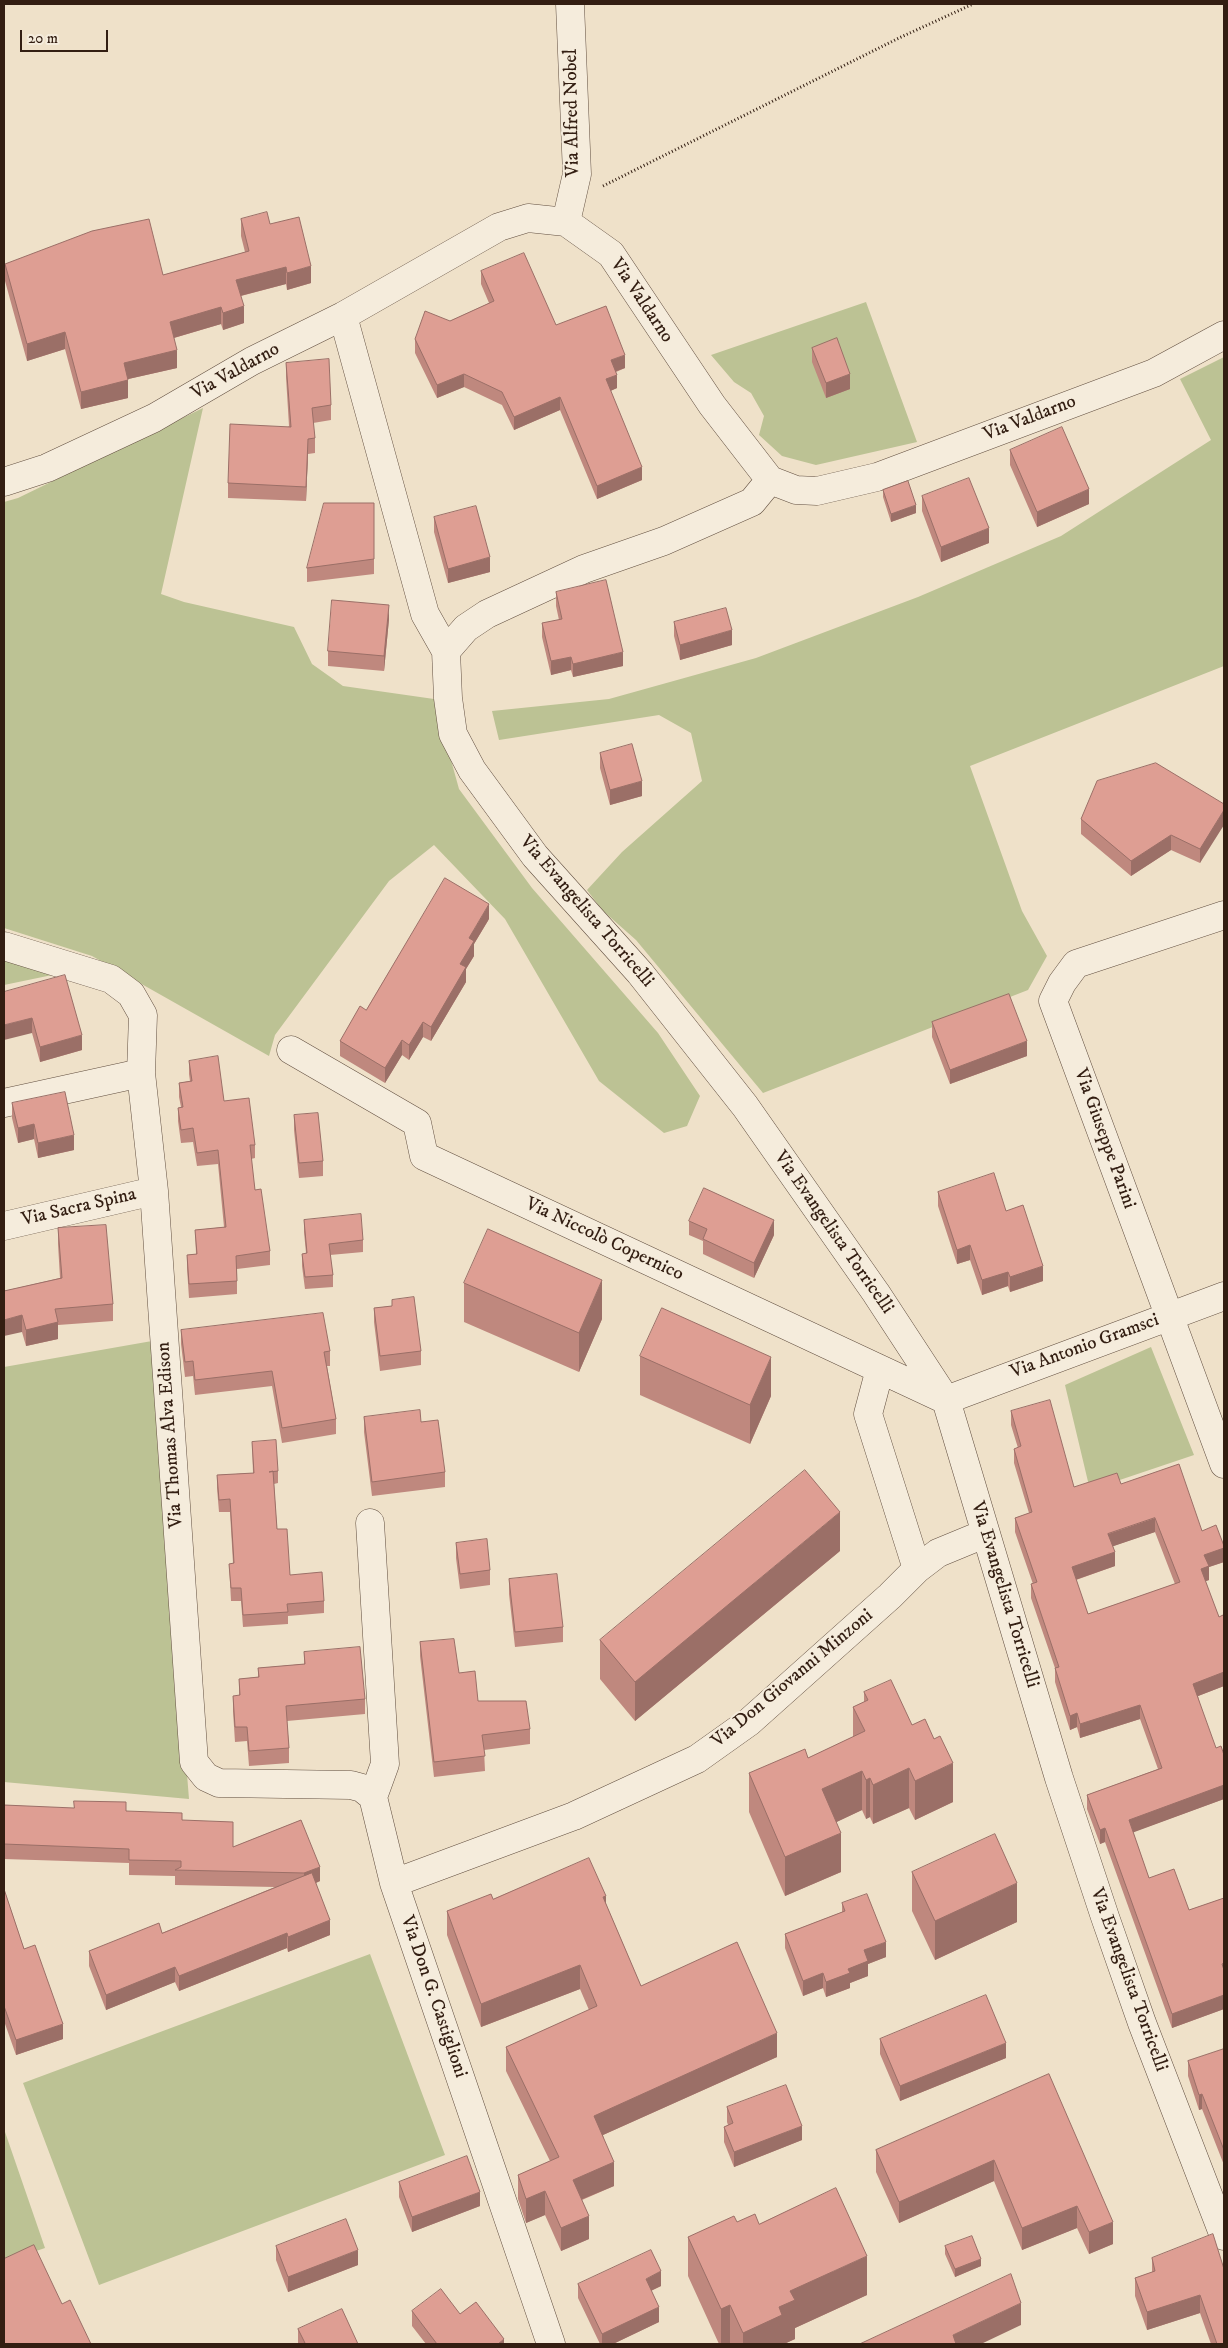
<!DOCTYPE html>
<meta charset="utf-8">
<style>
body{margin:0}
#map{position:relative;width:1228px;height:2348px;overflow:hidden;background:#efe1c9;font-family:"IM FELL DW Pica",serif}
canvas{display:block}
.frame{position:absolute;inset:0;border:5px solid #331e12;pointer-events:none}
.scale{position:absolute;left:20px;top:30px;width:88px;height:22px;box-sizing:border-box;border:2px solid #331e12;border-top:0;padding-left:6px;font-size:15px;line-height:18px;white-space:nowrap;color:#331e12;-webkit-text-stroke:4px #f5ecdc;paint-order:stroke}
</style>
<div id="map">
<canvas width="1228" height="2348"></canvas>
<div class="frame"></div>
<div class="scale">20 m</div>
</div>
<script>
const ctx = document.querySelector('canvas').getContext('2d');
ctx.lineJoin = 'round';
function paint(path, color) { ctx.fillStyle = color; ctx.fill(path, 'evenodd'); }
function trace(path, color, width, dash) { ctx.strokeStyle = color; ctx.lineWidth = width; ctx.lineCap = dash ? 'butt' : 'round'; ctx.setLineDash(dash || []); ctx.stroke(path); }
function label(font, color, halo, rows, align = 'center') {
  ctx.font = font + ' "IM FELL DW Pica",serif'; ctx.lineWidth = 4; ctx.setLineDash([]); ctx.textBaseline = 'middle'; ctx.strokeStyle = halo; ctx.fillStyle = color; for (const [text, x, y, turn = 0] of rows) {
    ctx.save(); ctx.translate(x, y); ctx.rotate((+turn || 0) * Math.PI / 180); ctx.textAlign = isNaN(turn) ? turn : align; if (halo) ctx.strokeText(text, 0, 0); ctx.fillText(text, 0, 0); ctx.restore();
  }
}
const green = new Path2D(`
 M866 302 917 442 816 465 782 456 759 435 764 416 751 393 734 382 711 355Z
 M1224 357V666L970 766 1022 911 1047 956 1028 990 763 1093 636 940 602 910 587 890 622 852 702 781 691 733 659 715 499 740 492 711 609 699 756 658 918 597 1061 536 1211 440 1180 379Z
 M203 408 161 594 184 602 294 627 312 664 343 686 434 699 459 789 532 888 658 1033 700 1096 687 1126 664 1133 599 1081 505 919 434 845 389 881 275 1035 269 1056 92 956 4 928V502L18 498Z
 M4 958 57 974 4 985Z
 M152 1341 189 1799 4 1782V1367Z
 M1151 1347 1194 1455 1090 1490 1065 1385Z
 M370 1954 445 2155 99 2285 23 2083Z
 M4 2129 45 2248 4 2262Z`);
const path = new Path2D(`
 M603 186 899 38 973 4`);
const minor = new Path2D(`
 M566 222 577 174 570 4
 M343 316 425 614 446 651
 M770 480 752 502 664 541 584 569 487 614 466 628 446 651 448 698 453 734 472 770 535 856 640 973 745 1106 876 1293 946 1400 1059 1778 1105 1917 1142 2023 1224 2236
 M4 482 47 468 154 418 252 361 343 316 499 227 528 218 566 222 611 254 712 405 770 480 796 490 817 491 877 477 1154 373 1224 335
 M1224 915 1076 964 1062 983 1053 1001 1224 1464
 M4 946 111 979 131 994 143 1015 141 1073 154 1191 194 1762 206 1777 219 1783 351 1785 362 1788 373 1797 394 1883 551 2344
 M291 1050 417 1123 424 1156 946 1400
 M4 1103 141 1073
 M4 1226 154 1191
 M880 1369 868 1414 917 1569
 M946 1400 1224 1296
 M370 1523 385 1764 373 1797
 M394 1883 574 1816 697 1759 749 1722 890 1596 917 1569 938 1553 984 1534`);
const wall = new Path2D(`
 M241 219 270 224 311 283 287 290 286 284 241 296 244 323 223 330 221 324 174 338 177 368 128 379V398L81 409 65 349 27 361 5 281V264L163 275 245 252 241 236Z
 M481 271 556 325 625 368 616 372 617 388 610 391 642 480 597 499 560 410 514 430 502 405 464 387 437 398 415 353V339L450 321 489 303 481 284Z
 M812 348 850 389 826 398 812 362Z
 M286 363 331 405V420L313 423 315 438V453L308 454 306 501 228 498V483L289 426 286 377Z
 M1010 450 1089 504 1037 527 1010 465Z
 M883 490 916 513 891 522 883 497Z
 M922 496 989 543 941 562 922 511Z
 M374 503V574L307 582V568Z
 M434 517 490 572 448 583 434 532Z
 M556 592 623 666 573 677 571 670 551 675 542 637V623L559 620 556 606Z
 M389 619 384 671 328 666V651Z
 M674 622 732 645 680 660 674 636Z
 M600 753 642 796 610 805 600 768Z
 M1224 804 1200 863 1171 850 1131 876 1081 834V819Z
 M489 919 474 944V956L466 969V982L431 1041 423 1037 409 1060 402 1055 385 1083 340 1056V1041L366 1010Z
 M4 992 82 1050 40 1062 32 1033Z
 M932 1022 1027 1056 950 1084 932 1037Z
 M189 1061 224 1101 255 1145V1158L251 1159 255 1190 270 1251V1265L237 1269V1294L189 1298 187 1268V1255L196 1254 195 1230 224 1227 218 1164 197 1166 193 1142 181 1143 178 1121V1108L181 1107 179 1097V1083L190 1081 189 1074Z
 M12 1103 74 1150 38 1158 34 1139 18 1143 12 1118Z
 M294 1115 323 1161V1176L299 1178 294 1130Z
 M938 1192 1006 1211 1043 1281 1010 1292 1008 1286 982 1295 970 1260 957 1264 938 1206Z
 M304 1220 363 1240V1252L330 1255 333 1275V1287L305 1289 302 1266V1254L306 1253 304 1232Z
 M689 1221 774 1235 754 1278 703 1254V1241L689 1235Z
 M58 1228 113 1304V1321L58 1325V1339L26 1346 22 1332 4 1291 60 1278 58 1244Z
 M464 1283 602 1319 579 1372 464 1322Z
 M392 1300 421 1351V1365L380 1371 374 1322V1308L392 1306Z
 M181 1330 330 1351V1366H327L336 1419V1434L282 1443 272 1386 195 1395 193 1376 185 1377 181 1344Z
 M640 1356 771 1396 750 1444 640 1395Z
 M1011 1411 1074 1487 1121 1484 1202 1531 1224 1546V1562L1209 1567V1580L1205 1581 1219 1617 1224 1618V1686L1198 1696 1224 1799 1133 1832 1149 1878 1189 1910 1224 1898V2009L1172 2028 1105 1842 1100 1844 1087 1809V1795L1158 1769 1140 1719 1080 1738 1077 1727 1070 1730 1055 1682V1668L1031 1598V1584H1033L1015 1532V1518L1029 1513 1014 1463V1449L1018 1448 1011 1425ZM1155 1532 1175 1584 1088 1614 1076 1580 1115 1566 1113 1546Z
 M364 1417 421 1422 445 1472V1487L372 1496 364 1432Z
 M252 1442 278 1471V1483L274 1484 277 1529 290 1575 324 1601V1613L288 1616V1624L243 1627 241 1601H231L229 1564 233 1563 230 1512H219L217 1488V1475L253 1473Z
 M456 1543 490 1570V1585L460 1589 456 1558Z
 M840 1551 635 1721 600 1679V1640Z
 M509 1579 563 1627V1642L515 1647 509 1594Z
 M420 1642 459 1673 478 1701 530 1729V1744L484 1750 485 1771 434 1777 420 1656Z
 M304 1652 365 1699V1714L287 1721 289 1748V1763L249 1766 247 1741 235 1742 233 1711V1696H239V1679L258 1677V1668L304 1664Z
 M864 1692 912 1725 953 1802 915 1820 909 1808 873 1824 870 1817 866 1819 862 1810 836 1822 841 1872 785 1896 749 1812V1773L808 1758 853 1737V1707L864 1702Z
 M4 1805 126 1811 182 1820 233 1847 301 1820 320 1881 316 1883 330 1935 288 1952 287 1948 179 1991 175 1982 106 2010 89 1966V1951L162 1933 275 1887 175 1885V1876L129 1875V1863L4 1859Z
 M912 1872 1017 1922 935 1960 912 1911Z
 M4 1889 24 1949 63 2039 16 2055 4 2021Z
 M493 1899 606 1904 641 1986 777 2057 603 2135 614 2186 582 2200 589 2239 561 2251 545 2215 526 2223 518 2199V2175L550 2161 506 2071V2047L589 2010 580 1989 481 2027 447 1935V1911Z
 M842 1903 886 1957 868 1964V1976L850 1983V1988L826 1997 823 1988 803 1996 785 1948V1934L842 1912Z
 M880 2039 1006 2058 900 2101 880 2054Z
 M1224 2049V2165L1202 2109 1199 2110 1188 2076V2061Z
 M1049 2074 1113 2244 1089 2254 1077 2228 1022 2250 994 2181 899 2223 876 2172V2150Z
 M727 2107 802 2140 734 2167 724 2142V2127L728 2125 727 2122Z
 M399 2182 480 2206 412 2232 399 2197Z
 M737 2222 759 2224 867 2295 795 2328V2339L784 2344H719L688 2276V2237Z
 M276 2246 358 2265 288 2292 276 2260Z
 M945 2246 981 2266 955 2277 945 2254Z
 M1152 2258 1224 2269V2344H1211L1200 2313 1147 2330 1135 2296V2278L1152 2272Z
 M578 2284 661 2286 651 2291 659 2322 613 2344H600L578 2298Z
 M412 2311 460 2314 504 2344H426L412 2326Z
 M298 2329 358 2344H298Z`);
const shadedWall = new Path2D(`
 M311 266V283L287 290V273Z
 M286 267V284L236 297V280Z
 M244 306V323L223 330V313Z
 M221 307V324L170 339V322Z
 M65 332V349L27 361V344Z
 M177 350V368L124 380V363Z
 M625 355V368L611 373V360Z
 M464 374V387L437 398V385Z
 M850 374V389L826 398V383Z
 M617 375V388L606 393V379Z
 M128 380V398L81 409V392Z
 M560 397V410L514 430V417Z
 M308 439V454L306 501V487Z
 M642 467V480L597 499V486Z
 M1089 489V504L1037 527V512Z
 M916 505V513L891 522V514Z
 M989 528V543L941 562V547Z
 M490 557V572L448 583V569Z
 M389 605V619L384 671V656Z
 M732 630V645L680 660V645Z
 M623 652V666L573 677V664Z
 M571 657V670L551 675V661Z
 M642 781V796L610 805V790Z
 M1224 810V825L1200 863V849Z
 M1171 835V850L1131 876V861Z
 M489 904V919L474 944V956L466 969V982L431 1041V1027L460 964 469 938Z
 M32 1018V1033L4 1040V1025Z
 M423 1022V1037L409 1060V1045Z
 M82 1035V1050L40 1062V1047Z
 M402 1040V1055L385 1083V1068Z
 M1027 1041V1056L950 1084V1070Z
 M34 1124V1139L18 1143V1128Z
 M74 1135V1150L38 1158V1143Z
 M774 1220V1235L754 1278V1263Z
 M970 1245V1260L957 1264V1250Z
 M1043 1266V1281L1010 1292V1277Z
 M1008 1272V1286L982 1295V1280Z
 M602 1280V1319L579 1372V1333Z
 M22 1315V1332L4 1336V1320Z
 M58 1322V1339L26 1346V1330Z
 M771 1357V1396L750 1444V1405Z
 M840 1512V1551L635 1721V1682Z
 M1155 1518V1532L1108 1548V1534Z
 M1224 1548V1562L1209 1567V1580L1201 1583V1569L1204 1555Z
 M1115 1552V1566L1072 1581V1567Z
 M1224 1672V1686L1193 1698V1684Z
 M1140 1705V1719L1080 1738V1724Z
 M1077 1713V1727L1070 1730V1716Z
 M953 1763V1802L915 1820V1781Z
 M909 1768V1808L873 1824V1785Z
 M862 1771V1810L822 1829V1789Z
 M870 1778V1817L866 1819V1780Z
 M1224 1785V1799L1129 1834V1820Z
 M1105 1828V1842L1100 1844V1830Z
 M841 1833V1872L785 1896V1857Z
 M320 1867V1881L304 1888V1873Z
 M1017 1883V1922L935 1960V1921Z
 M606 1896V1920L603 1897Z
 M330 1920V1935L288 1952V1937Z
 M287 1933V1948L179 1991V1976Z
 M886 1942V1957L868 1964V1976L850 1983V1988L826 1997V1982L848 1969 864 1950Z
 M580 1965V1989L481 2027V2004Z
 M175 1967V1982L106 2010V1995Z
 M823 1973V1988L803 1996V1981Z
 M1224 1995V2009L1172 2028V2014Z
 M63 2024V2039L16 2055V2040Z
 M777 2033V2057L594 2139V2116Z
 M1006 2043V2058L900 2101V2086Z
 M1202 2094V2109L1199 2110V2095Z
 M802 2126V2140L734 2167V2152Z
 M994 2160V2181L899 2223V2202Z
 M614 2162V2186L573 2203V2180Z
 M545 2191V2215L526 2223V2199Z
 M480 2192V2206L412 2232V2217Z
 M1077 2206V2228L1022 2250V2228Z
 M589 2216V2239L561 2251V2228Z
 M1113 2222V2244L1089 2254V2232Z
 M358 2250V2265L288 2292V2277Z
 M867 2256V2295L795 2328V2339L784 2344H743V2333L779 2307 790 2291Z
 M981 2259V2266L955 2277V2269Z
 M661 2271V2286L646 2293V2279Z
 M1200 2295V2313L1147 2330V2312Z
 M1021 2303V2325L981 2344H953V2335Z
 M730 2305V2344H721V2309Z
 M659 2307V2322L613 2344H602V2334Z
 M504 2339V2344H498Z`);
const building = new Path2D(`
 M267 212 270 224 299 217 311 266 287 273 286 267 236 280 244 306 223 313 221 307 170 322 177 350 124 363 128 380 81 392 65 332 27 344 5 264 92 231 149 219 163 275 249 251 241 219Z
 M524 253 556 325 606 306 625 355 611 360 617 375 606 379 642 467 597 486 560 397 514 417 502 392 464 374 437 385 415 339 425 311 450 321 494 301 481 271Z
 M837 338 850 374 826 383 812 348Z
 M329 359 331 405 312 408 315 438 308 439 306 487 228 483 230 424 291 427 286 363Z
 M1062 427 1089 489 1037 512 1010 450Z
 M969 478 989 528 941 547 922 496Z
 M908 481 916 505 891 514 883 490Z
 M324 503H374V559L307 568Z
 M476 506 490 557 448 569 434 517Z
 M606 580 623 652 573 664 571 657 551 661 542 623 562 619 556 592Z
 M332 600 389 605 384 656 328 651Z
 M726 608 732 630 680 645 674 622Z
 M632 744 642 781 610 790 600 753Z
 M1156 763 1224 804V810L1200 849 1171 835 1131 861 1081 819 1097 781Z
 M445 878 489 904 469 938 474 941 460 964 466 967 431 1027 423 1022 409 1045 402 1040 385 1068 340 1041 360 1006 366 1010Z
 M65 975 82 1035 40 1047 32 1018 4 1025V992Z
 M1009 994 1027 1041 950 1070 932 1022Z
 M218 1056 224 1101 249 1098 255 1145H250L255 1190 261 1189 270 1251 236 1256 237 1281 189 1284 187 1255 197 1254 195 1230 226 1227 218 1150 197 1153 193 1128 181 1130 178 1108 183 1107 179 1083 192 1081 189 1061Z
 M65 1092 74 1135 38 1143 34 1124 18 1128 12 1103Z
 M318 1113 323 1161 299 1163 294 1115Z
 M994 1173 1006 1211 1023 1205 1043 1266 1010 1277 1008 1272 982 1280 970 1245 957 1250 938 1192Z
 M704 1188 774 1220 754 1263 703 1239 707 1229 689 1221Z
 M361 1214 363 1240 329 1244 333 1275 305 1277 302 1254 307 1253 304 1220Z
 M106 1225 113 1304 55 1309 58 1322 26 1330 22 1315 4 1320V1291L62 1278 58 1228Z
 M488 1229 602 1280 579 1333 464 1283Z
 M414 1297 421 1351 380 1356 374 1308 392 1306V1300Z
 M662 1308 771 1357 750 1405 640 1356Z
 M323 1313 330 1351 324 1352 336 1419 282 1428 272 1371 195 1380 193 1361 185 1362 181 1330Z
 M1050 1400 1074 1487 1117 1473 1121 1484 1179 1464 1202 1531 1216 1525 1224 1546V1548L1204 1555 1209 1566 1201 1569 1219 1617 1223 1615 1224 1618V1672L1193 1684 1216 1748 1221 1746 1224 1755V1785L1129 1820 1149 1878 1174 1869 1189 1910 1224 1898V1963L1222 1964 1224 1970V1995L1172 2014 1105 1828 1100 1830 1087 1795 1162 1768 1140 1705 1080 1724 1077 1713 1070 1716 1055 1668 1059 1667 1031 1584 1037 1582 1015 1518 1032 1512 1014 1449 1021 1446 1011 1411ZM1155 1518 1180 1582 1088 1614 1072 1567 1115 1552 1108 1534Z
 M420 1410 421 1422 438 1420 445 1472 372 1482 364 1417Z
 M276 1440 278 1471 269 1472 273 1471 277 1529H287L290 1575 322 1572 324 1601 287 1604 288 1612 243 1615 241 1588H231L229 1564 234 1563 230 1499 219 1500 217 1475 254 1473 252 1442Z
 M805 1470 840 1512 635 1682 600 1640Z
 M487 1539 490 1570 460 1574 456 1543Z
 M557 1574 563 1627 515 1632 509 1579Z
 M454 1639 459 1673 475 1671 478 1701H526L530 1729 482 1735 485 1756 434 1762 420 1642Z
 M360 1647 365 1699 286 1706 289 1748 249 1751 247 1727H235L233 1696 240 1695 239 1679 259 1677 258 1668 305 1664 304 1652Z
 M891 1680 912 1725 925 1719 934 1739 940 1736 953 1763 915 1781 909 1768 873 1785 870 1778 866 1780 862 1771 822 1789 841 1833 785 1857 749 1773 805 1749 808 1758 865 1731 853 1707 868 1700 864 1692Z
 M74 1801 126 1802V1811L182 1813V1820L233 1822V1847L301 1820 320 1867 304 1873 175 1870 181 1867V1861L129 1860V1849L4 1844V1805L74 1808Z
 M995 1834 1017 1883 935 1921 912 1872Z
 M589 1858 606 1896 603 1897 641 1986 737 1942 777 2033 594 2116 614 2162 573 2180 589 2216 561 2228 545 2191 526 2199 518 2175 559 2157 506 2047 597 2006 580 1965 481 2004 447 1911 491 1894 493 1899Z
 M312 1873 330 1920 288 1937 287 1933 179 1976 175 1967 106 1995 89 1951 159 1923 162 1933Z
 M4 1889 24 1949 35 1945 63 2024 16 2040 4 2006Z
 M867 1894 886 1942 864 1950 868 1961 848 1969 850 1973 826 1982 823 1973 803 1981 785 1934 845 1911 842 1903Z
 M986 1995 1006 2043 900 2086 880 2039Z
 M1224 2049V2150L1202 2094 1199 2095 1188 2061Z
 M1049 2074 1113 2222 1089 2232 1077 2206 1022 2228 994 2160 899 2202 876 2150Z
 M786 2085 802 2126 734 2152 724 2127 733 2123 727 2107Z
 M467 2156 480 2192 412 2217 399 2182Z
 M836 2188 867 2256 790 2291 795 2300 779 2307 782 2315 743 2333 730 2305 721 2309 688 2237 734 2216 737 2222 755 2214 759 2224Z
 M346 2219 358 2250 288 2277 276 2246Z
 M1213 2234 1224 2269V2344H1217L1200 2295 1147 2312 1135 2278 1155 2271 1152 2258Z
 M972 2236 981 2259 955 2269 945 2246Z
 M34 2245 62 2304 70 2300 91 2344H4V2259Z
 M651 2250 661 2271 646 2279 659 2307 602 2334 578 2284Z
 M1011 2274 1021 2303 953 2335 956 2344H860Z
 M441 2289 460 2314 476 2302 504 2339 498 2344H437L412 2311Z
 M342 2309 358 2344H301L305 2343 298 2329Z`);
const streetNames = [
 ["Via Alfred Nobel",573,113,-91],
 ["Via Valdarno",641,301,56],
 ["Via Valdarno",236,372,-29],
 ["Via Valdarno",1030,419,-21],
 ["Via Evangelista Torricelli",586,912,49],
 ["Via Giuseppe Parini",1104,1139,70],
 ["Via Sacra Spina",79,1208,-13],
 ["Via Evangelista Torricelli",833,1233,55],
 ["Via Niccolò Copernico",604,1240,25],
 ["Via Antonio Gramsci",1085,1347,-20],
 ["Via Thomas Alva Edison",171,1435,-94],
 ["Via Evangelista Torricelli",1004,1595,73],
 ["Via Don Giovanni Minzoni",793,1679,-40],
 ["Via Evangelista Torricelli",1128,1980,70],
 ["Via Don G. Castiglioni",433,1997,71]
];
paint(green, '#bcc294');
trace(minor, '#624f40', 29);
trace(path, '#331e12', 3, [1, 2.5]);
trace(minor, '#f5ecdc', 28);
paint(wall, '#bf887e');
paint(shadedWall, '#9b6f67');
paint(building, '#de9e93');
trace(building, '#9b6f67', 1);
label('19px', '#331e12', '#f5ecdc', streetNames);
</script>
